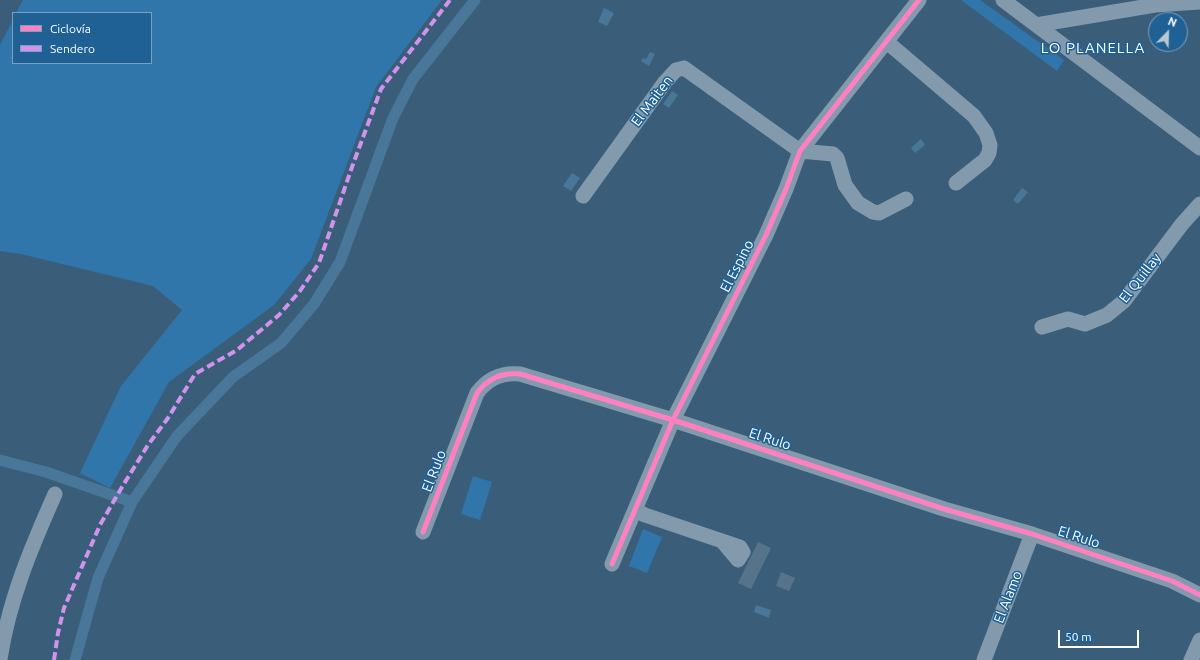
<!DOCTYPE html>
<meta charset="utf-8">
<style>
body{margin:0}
#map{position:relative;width:1200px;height:660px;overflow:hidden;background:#3a5e7a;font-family:Ubuntu,sans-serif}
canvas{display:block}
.legend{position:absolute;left:12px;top:12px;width:140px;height:52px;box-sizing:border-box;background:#1f6195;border:1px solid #79a0bf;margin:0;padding:5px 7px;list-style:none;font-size:12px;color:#fff}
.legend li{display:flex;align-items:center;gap:8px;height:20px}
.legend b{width:20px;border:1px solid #79a0bf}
.north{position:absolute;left:1148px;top:12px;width:40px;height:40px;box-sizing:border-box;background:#1f6195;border:1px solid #79a0bf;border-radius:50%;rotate:23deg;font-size:11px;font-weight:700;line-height:16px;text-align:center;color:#fff}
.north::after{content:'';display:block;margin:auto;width:14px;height:18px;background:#bac7d0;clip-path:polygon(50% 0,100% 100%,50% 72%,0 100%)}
.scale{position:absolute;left:1058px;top:630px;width:81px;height:18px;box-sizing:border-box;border:2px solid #fff;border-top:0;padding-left:5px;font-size:12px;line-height:14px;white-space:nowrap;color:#fff;-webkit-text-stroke:3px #1f6195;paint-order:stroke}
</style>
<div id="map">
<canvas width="1200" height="660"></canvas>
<ul class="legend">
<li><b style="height:5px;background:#ff80c0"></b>Ciclovía</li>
<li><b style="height:5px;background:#d193ec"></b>Sendero</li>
</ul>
<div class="north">N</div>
<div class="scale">50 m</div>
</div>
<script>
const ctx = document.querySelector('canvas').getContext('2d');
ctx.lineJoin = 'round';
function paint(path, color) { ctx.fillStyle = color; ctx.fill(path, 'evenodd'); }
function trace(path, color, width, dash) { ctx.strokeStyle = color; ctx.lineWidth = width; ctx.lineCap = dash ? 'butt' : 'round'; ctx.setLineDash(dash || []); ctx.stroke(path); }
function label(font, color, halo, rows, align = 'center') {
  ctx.font = font + ' Ubuntu,sans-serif'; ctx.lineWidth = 3; ctx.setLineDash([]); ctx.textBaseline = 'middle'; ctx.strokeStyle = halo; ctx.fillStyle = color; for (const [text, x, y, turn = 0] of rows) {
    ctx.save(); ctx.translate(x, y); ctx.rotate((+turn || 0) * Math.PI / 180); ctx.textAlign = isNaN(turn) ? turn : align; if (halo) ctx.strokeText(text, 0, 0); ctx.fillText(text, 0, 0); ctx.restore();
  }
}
const green = new Path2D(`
 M23 0H442L376 87 311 259 274 305 169 382 110 488 80 473 121 386 182 310 153 286 21 254 0 251V45L13 20V63H151V13H16Z
 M961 0H980L1064 60 1057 71Z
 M473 476 492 482 480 520 461 514Z
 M643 529 662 537 647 573 629 566Z`);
const water = new Path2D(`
 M604 8 614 13 607 26 598 22Z
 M650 52 655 54 649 66 641 61 643 58 646 59Z
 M672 91 678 95 669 108 663 104Z
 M921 139 925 145 915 153 911 148Z
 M572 173 580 178 571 191 563 186Z
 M1022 188 1028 192 1018 204 1013 200Z
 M756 605 771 610 769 618 754 612Z`);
const canal = new Path2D(`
 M0 460 46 472 132 502
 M75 660 98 578 132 502 177 436 233 377 281 343 314 304 340 262 393 118 413 79 475 0`);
const building = new Path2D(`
 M758 542 771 548 751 589 738 583Z
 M781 572 795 578 789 591 776 586Z`);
const minor = new Path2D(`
 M1003 0 1200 148
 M1036 25 1155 5 1200 2
 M887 42 974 116 986 133 990 145 989 153 985 160 956 183
 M583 196 665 82 676 70 684 68 800 151 833 154 837 158 845 185 858 203 873 212 879 213 906 199
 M1042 327 1068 319 1085 324 1107 315 1124 301 1182 224 1200 204
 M635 510 645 515 740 547 743 552 738 560 722 541
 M423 532 477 393C488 378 502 372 520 374L673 420 944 509 1032 534 1172 581 1200 595
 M612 564 673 420 766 235 786 189 800 151 919 0
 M0 659C9 600 31 548 55 494
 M984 660 1032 534
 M1191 660 1200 640`);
const quiet = new Path2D(`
 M54 660 58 633 64 608 100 525 122 487 148 445 168 418 195 374 237 350 279 315 300 291 319 263 352 167 381 89 450 0`);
const cycleway = new Path2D(`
 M423 532 477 393C488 378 502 372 520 374L673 420 944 509 1032 534 1172 581 1200 595
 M612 564 673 420 766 235 786 189 800 151 919 0`);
const streetNames = [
 ["El Maiten",652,101,-53],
 ["El Espino",737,266,-63],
 ["El Quillay",1140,278,-52],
 ["El Rulo",770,439,18],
 ["El Rulo",434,471,-69],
 ["El Rulo",1079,537,18],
 ["El Alamo",1008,597,-69]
];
const neighbourhoodNames = [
 ["LO PLANELLA",1093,48]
];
paint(green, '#3076aa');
paint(water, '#49779a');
trace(canal, '#49779a', 11);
paint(building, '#577389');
trace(minor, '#839aad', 15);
trace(quiet, '#d193ec', 4, [8, 4]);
trace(cycleway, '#ff80c0', 5);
label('14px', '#fff', '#1f6195', streetNames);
ctx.letterSpacing = '1px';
label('15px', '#fff', '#1f6195', neighbourhoodNames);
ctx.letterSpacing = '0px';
</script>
